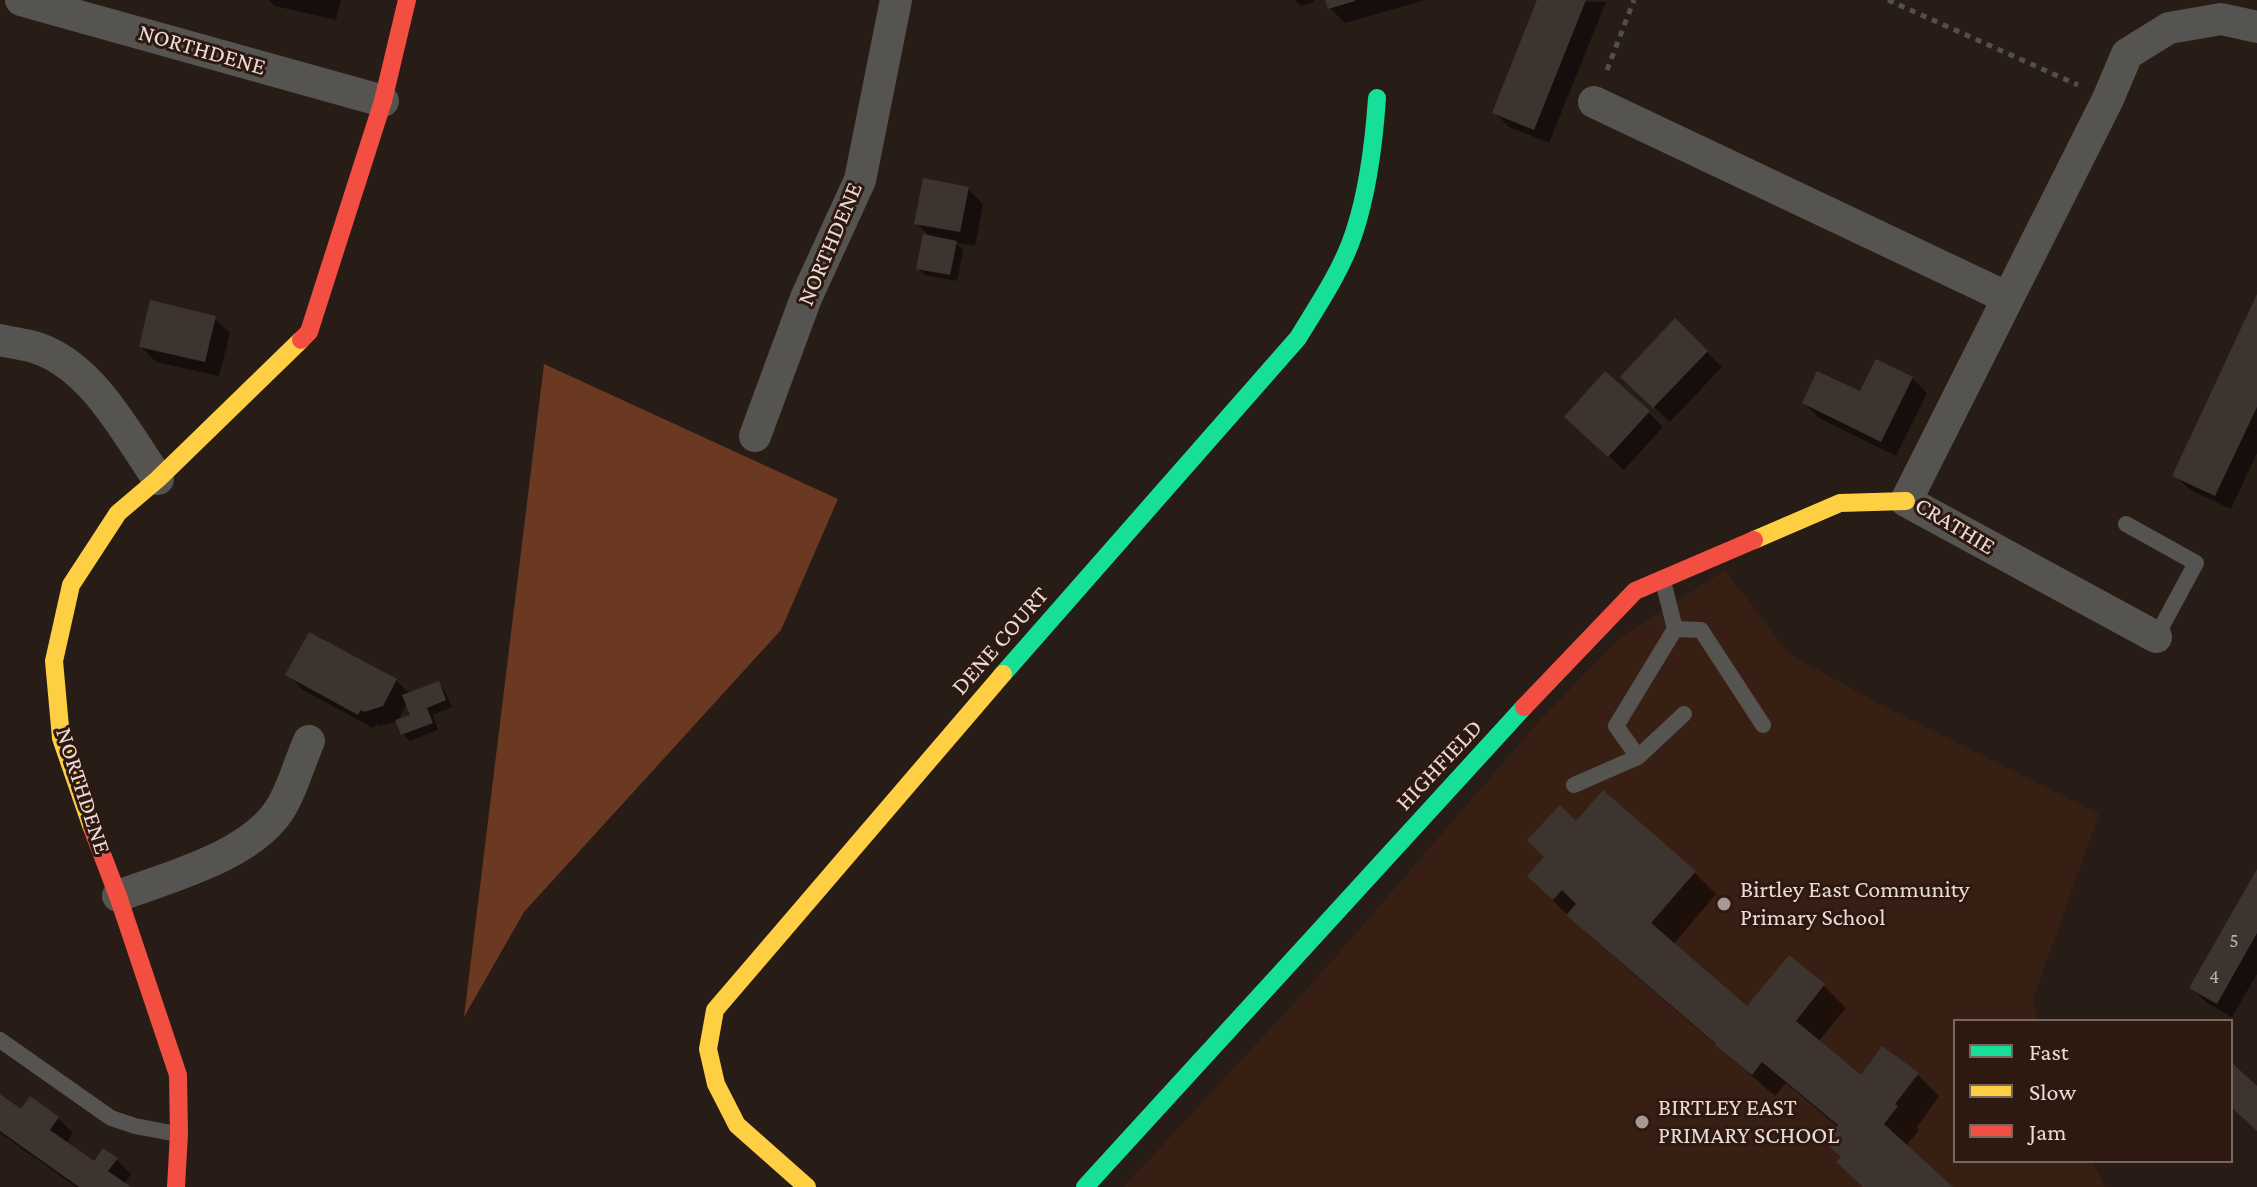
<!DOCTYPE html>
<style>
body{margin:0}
#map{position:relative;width:2257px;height:1187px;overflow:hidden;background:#281c17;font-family:"Crimson Pro",serif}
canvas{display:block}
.legend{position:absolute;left:1953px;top:1019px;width:280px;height:144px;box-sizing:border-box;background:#2e1911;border:2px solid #79675f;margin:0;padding:10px 14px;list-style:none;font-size:24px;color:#eadbd5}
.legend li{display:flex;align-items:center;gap:16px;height:40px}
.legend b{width:40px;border:2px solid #79675f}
</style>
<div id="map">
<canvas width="2257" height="1187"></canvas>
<ul class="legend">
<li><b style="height:10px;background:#16e098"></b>Fast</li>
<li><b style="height:10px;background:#ffcf43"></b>Slow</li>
<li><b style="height:10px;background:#f24e42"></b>Jam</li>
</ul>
</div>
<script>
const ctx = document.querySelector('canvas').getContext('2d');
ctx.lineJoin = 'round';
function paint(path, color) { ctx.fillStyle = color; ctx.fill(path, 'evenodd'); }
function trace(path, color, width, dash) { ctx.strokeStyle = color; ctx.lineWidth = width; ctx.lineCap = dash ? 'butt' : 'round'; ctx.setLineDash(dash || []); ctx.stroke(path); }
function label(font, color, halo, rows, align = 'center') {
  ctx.font = font + ' "Crimson Pro",serif'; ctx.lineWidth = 6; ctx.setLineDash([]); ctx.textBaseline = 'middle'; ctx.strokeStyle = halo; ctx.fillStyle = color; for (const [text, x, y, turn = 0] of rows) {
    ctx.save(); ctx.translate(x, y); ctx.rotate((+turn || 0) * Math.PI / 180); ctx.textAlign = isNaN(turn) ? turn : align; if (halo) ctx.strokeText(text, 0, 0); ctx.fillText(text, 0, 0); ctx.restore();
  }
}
const built = new Path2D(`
 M1725 570 1789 654 1881 705 2099 814 2032 1002 2039 1021H1955V1161H2092L2105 1187H1124L1318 977 1540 720 1618 640Z`);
const forest = new Path2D(`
 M544 364 838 499 781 630 524 912 464 1017Z`);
const shadow = new Path2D(`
 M269 0H341L336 20 275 6Z
 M1295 0H1314V2L1301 6Z
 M1327 0H1425L1345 23 1330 8Z
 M1539 0 1606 2 1549 143 1509 127 1494 112Z
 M968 189 983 204 975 246 956 243 963 250 957 281 925 275 918 268 931 237 916 223Z
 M2257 299V453L2231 509 2190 490 2175 475Z
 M214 318 230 333 219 376 156 362 141 347Z
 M1675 321 1722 367 1670 422 1638 392Z
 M1912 378 1927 393 1896 456 1819 418 1804 403 1861 394Z
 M1648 412 1663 427 1624 470 1581 431Z
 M288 675 396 680 410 694 438 683 445 691 452 707 433 715 438 730 410 741 403 734 412 716 407 703 398 721 380 726 376 724 373 728 303 690Z
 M1576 824 1694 872 1716 894 1673 945 1747 1009 1789 958 1824 986 1846 1008 1818 1042 1861 1078 1917 1074 1939 1096 1917 1127 1919 1130 1906 1146 1950 1187H1864L1842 1158 1839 1128 1786 1083 1775 1096 1591 937 1551 899Z
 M2257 873V974L2232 1017 2207 1003 2192 988Z
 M0 1097 21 1112 58 1118 73 1133 66 1144 94 1164 116 1159 131 1174 124 1185 128 1187H76L0 1133Z`);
const building = new Path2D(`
 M1325 0H1355V1L1328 9Z
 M1537 0H1586L1534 130 1492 113Z
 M923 178 969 187 960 232 914 224Z
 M923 234 957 241 950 275 916 269Z
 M2257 294V407L2215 496 2172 476Z
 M150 300 216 316 205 362 139 347Z
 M1675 318 1708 351 1653 408 1620 377Z
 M1876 359 1913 377 1881 442 1802 403 1817 371 1860 391Z
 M1605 371 1650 411 1608 457 1564 417Z
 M309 632 397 679 383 706 364 712 361 710 358 715 285 675Z
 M439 681 446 700 427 708 433 723 401 735 395 720 410 715 402 695Z
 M1603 790 1696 871 1651 923 1747 1006 1789 955 1825 984 1796 1021 1861 1075 1882 1046 1919 1073 1895 1104 1898 1106 1884 1124 1953 1187H1863L1836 1162 1841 1157 1824 1142 1838 1125 1762 1062 1752 1075 1715 1045 1716 1044 1566 915 1576 904 1562 890 1553 900 1527 876 1544 857 1527 840 1560 805 1576 821Z
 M2257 869V933L2217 1004 2189 988Z
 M2231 1062 2257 1086V1131L2231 1107Z
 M0 1094 21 1109 30 1096 59 1117 50 1130 94 1161 103 1148 118 1158 108 1171 131 1187H79L55 1170 0 1131Z`);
const path = new Path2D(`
 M1888 0 2078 85
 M1607 70 1634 0`);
const lane = new Path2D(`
 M2126 524 2196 563 2156 637
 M1675 629 1701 630 1763 725
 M1638 757 1616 726 1675 629 1663 581
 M1574 785 1638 757 1684 714
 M0 1040 111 1118 135 1126 177 1134`);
const street = new Path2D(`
 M21 0 383 101
 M1594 102 2008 298
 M0 340C12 343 25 344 37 348 93 367 126 433 158 479
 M755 436 806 298 860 180 896 0
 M2156 637 1906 501 2108 99 2127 54 2169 28 2221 19 2257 27
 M118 896C169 877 256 855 283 804 294 784 300 761 309 741`);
const fast = new Path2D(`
 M1003 674 1298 338C1318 305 1342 270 1354 233 1368 191 1374 142 1377 98
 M1085 1187 1524 707`);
const slow = new Path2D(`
 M1754 540 1840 503 1906 501
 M92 828 61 738 54 661 71 585 118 513 158 479 301 340
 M807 1187 737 1125 716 1084 708 1049 715 1010 1003 674`);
const jam = new Path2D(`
 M301 340 309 332 383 101 407 0
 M1524 707 1635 591 1754 540
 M92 828 118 896 178 1075 179 1134 176 1187`);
const markers = [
 [1724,904,8,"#a69892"],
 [1642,1122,8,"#a69892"]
];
const numberNames = [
 ["5",2234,941],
 ["4",2214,977]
];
const streetNames = [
 ["NORTHDENE",202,50,16],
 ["NORTHDENE",830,244,-67],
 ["CRATHIE",1955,526,31],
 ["DENE COURT",1000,641,-49],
 ["HIGHFIELD",1439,765,-47],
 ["NORTHDENE",83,791,72]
];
const poiNames = [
 ["Birtley East Community",1740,890],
 ["Primary School",1740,918],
 ["BIRTLEY EAST",1658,1108],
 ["PRIMARY SCHOOL",1658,1136]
];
paint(built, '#371f14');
paint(forest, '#6b3822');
paint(shadow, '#0007');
paint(building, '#3e342f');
trace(path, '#534f4c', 5, [6, 6]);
trace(lane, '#565451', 16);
trace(street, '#565451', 32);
trace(fast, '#16e098', 18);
trace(slow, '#ffcf43', 18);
trace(jam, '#f24e42', 18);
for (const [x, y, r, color] of markers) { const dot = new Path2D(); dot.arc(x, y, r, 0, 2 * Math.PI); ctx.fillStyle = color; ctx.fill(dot); trace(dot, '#2e1911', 3); }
label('20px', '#bfb1ac', null, numberNames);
label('24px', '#eadbd5', '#2e1911', streetNames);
label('24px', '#eadbd5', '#2e1911', poiNames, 'left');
</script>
